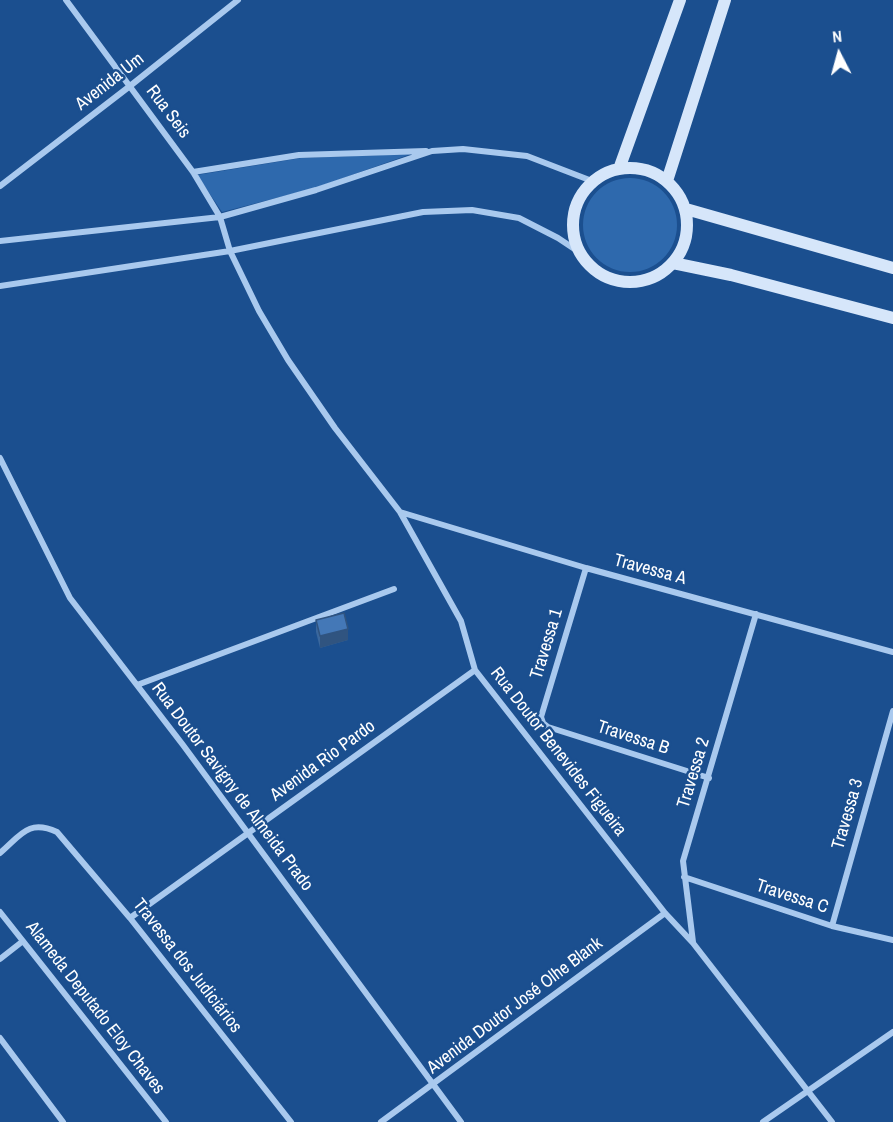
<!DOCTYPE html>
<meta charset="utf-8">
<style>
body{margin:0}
#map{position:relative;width:893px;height:1122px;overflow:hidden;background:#1b4f8f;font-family:"Archivo Narrow",sans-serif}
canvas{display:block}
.north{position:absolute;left:809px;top:24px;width:60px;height:60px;-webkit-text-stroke:4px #1b4f8f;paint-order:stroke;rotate:354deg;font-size:16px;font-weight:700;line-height:24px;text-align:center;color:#fff}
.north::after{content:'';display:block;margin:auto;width:21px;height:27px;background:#fff;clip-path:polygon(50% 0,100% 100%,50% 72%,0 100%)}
</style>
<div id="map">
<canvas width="893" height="1122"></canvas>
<div class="north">N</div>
</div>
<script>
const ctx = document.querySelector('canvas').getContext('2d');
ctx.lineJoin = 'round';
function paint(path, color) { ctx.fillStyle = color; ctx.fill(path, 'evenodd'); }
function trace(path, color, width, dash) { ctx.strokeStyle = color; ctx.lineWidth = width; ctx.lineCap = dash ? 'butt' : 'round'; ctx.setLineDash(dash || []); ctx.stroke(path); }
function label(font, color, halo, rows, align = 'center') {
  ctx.font = font + ' "Archivo Narrow",sans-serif'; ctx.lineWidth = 5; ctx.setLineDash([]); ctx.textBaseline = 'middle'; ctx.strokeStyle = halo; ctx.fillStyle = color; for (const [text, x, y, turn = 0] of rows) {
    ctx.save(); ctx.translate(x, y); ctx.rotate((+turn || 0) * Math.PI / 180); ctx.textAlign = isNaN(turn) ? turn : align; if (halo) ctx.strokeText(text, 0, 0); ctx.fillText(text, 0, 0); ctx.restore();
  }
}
const green = new Path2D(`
 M411 154 315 188 222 212 197 175 301 158Z
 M583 225a47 47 0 1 1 94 0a47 47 0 1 1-94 0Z`);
const street = new Path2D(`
 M66 0 193 172 220 217 230 251 259 311 288 360 335 428 400 512 461 621 475 670 665 913 693 943 832 1122
 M193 172 299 155 426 151
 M0 186 130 86 238 0
 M0 241 220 217 316 190 432 151 463 149 527 156 592 181
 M0 286 230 251 423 212 472 210 519 218 558 238 579 252
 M0 458 70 598 183 745 461 1122
 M400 512 586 568 893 652
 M586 568 541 717 543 723 548 727 709 778
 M137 685 394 589
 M0 853C21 835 28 819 57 832L130 918 291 1122
 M684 877 832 926 893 940
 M0 912 166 1122
 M130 918 475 670
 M832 926 893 711
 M693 942 683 861 756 614
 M0 959 23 941
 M0 1038 63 1122
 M381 1122 665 913
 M763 1122 893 1032`);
const secondary = new Path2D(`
 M573 225a57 57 0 1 1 114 0a57 57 0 1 1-114 0Z
 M619 169 680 0
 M667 181 725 0
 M686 209 893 268
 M673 263 731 275 893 318`);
const wall = new Path2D(`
 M316 620 348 640 320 648 316 632Z`);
const shadedWall = new Path2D(`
 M348 629V640L320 648V636Z`);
const building = new Path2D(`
 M344 613 348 629 320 636 316 620Z`);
const streetNames = [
 ["Avenida Um",110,82,-38],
 ["Rua Seis",168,112,53],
 ["Travessa A",650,570,15],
 ["Travessa 1",547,644,-73],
 ["Travessa B",633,738,18],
 ["Rua Doutor Benevides Figueira",558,752,52],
 ["Avenida Rio Pardo",323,761,-36],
 ["Travessa 2",694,773,-73],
 ["Rua Doutor Savigny de Almeida Prado",232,787,53],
 ["Travessa 3",848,814,-74],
 ["Travessa C",792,897,18],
 ["Travessa dos Judiciários",187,966,52],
 ["Avenida Doutor José Olhe Blank",515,1006,-37],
 ["Alameda Deputado Eloy Chaves",95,1008,52]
];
paint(green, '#2e69ad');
trace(street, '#a9c9ee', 6);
trace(secondary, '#d6e6fa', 12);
paint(wall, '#3a679d');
paint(shadedWall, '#305480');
paint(building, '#4478b7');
trace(building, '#305480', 1.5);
label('18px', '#fff', '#1b4f8f', streetNames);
</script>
